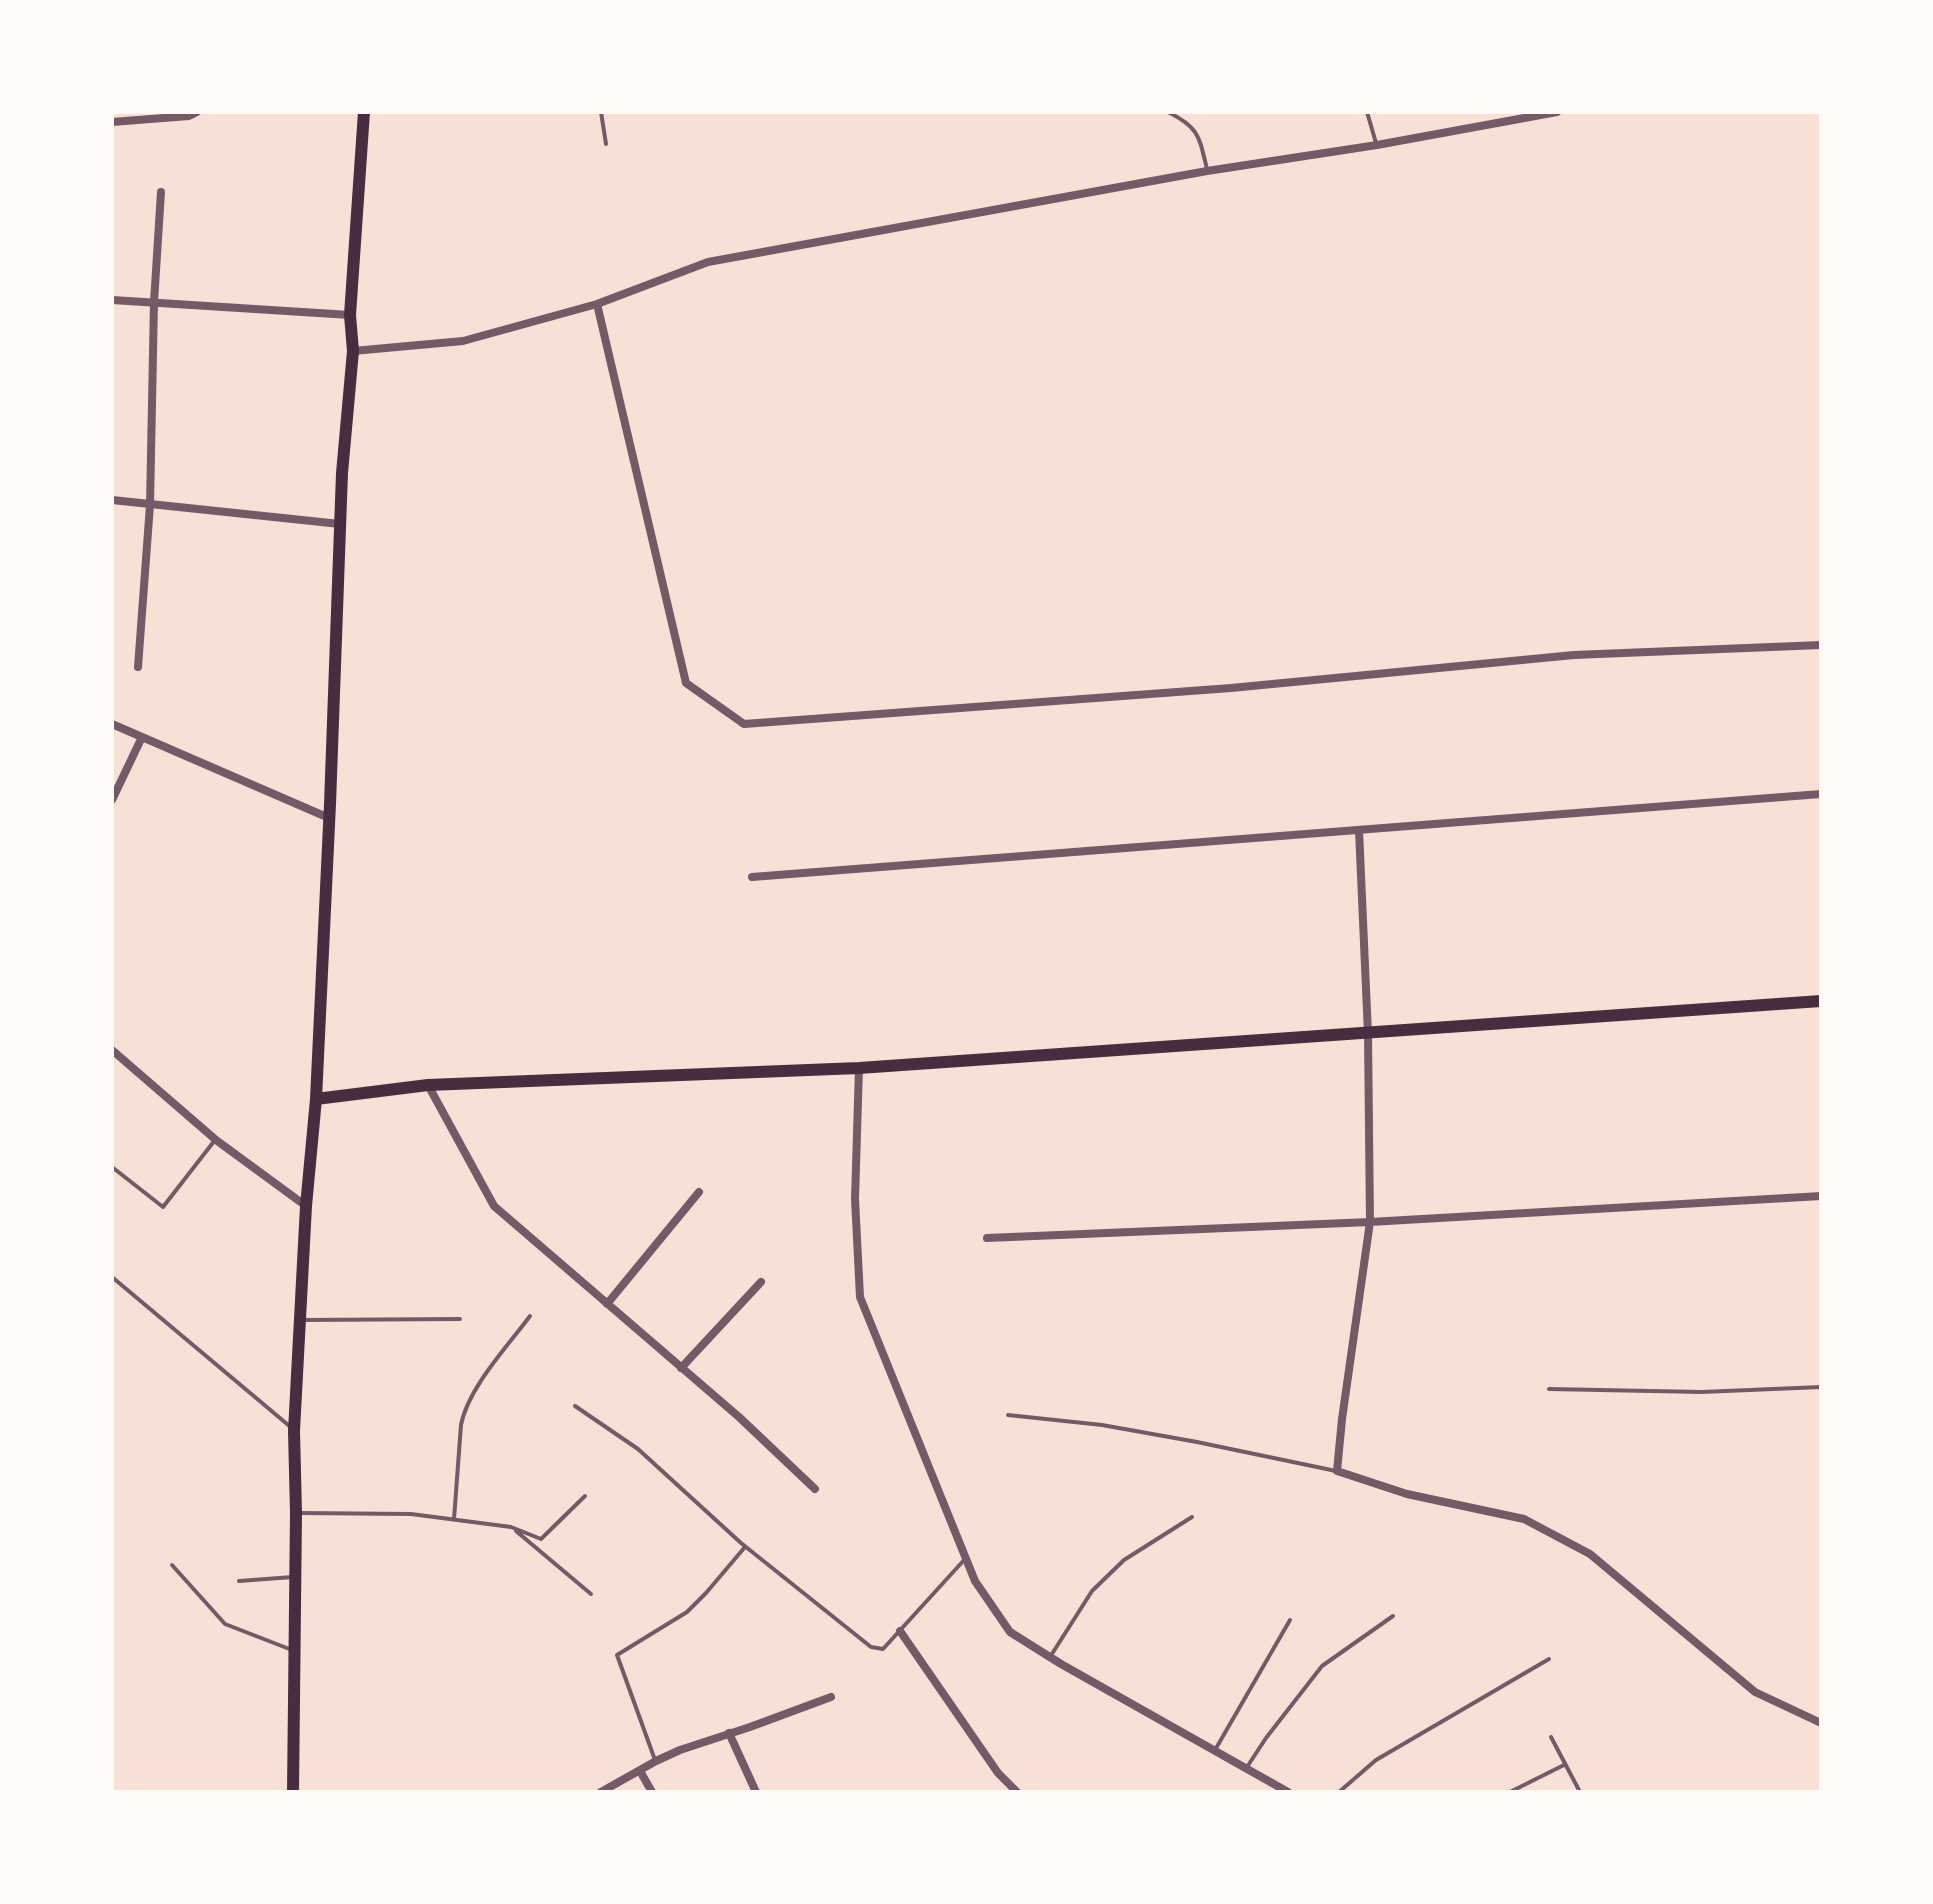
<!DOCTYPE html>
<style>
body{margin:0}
#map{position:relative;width:1933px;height:1904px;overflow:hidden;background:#f7e1d7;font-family:"Public Sans",sans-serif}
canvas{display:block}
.frame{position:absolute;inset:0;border:114px solid #fffaf5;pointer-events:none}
</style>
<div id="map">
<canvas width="1933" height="1904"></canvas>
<div class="frame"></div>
</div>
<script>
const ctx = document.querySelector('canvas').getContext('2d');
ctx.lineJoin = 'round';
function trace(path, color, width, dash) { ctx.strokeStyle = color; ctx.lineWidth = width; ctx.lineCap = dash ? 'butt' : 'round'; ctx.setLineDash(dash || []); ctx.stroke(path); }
const service = new Path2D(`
 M601 112 606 144
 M1168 112C1200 128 1199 137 1207 169
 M1367 112 1376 143
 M112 1167 163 1207 215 1140
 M112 1277 293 1429
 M303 1320 460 1319
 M1549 1389 1702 1392 1821 1387
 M575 1406 638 1449 741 1543 871 1647 883 1649 965 1559
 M1008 1415 1102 1425 1197 1442 1336 1471
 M298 1513 411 1514 511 1527 541 1539 585 1496
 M454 1519 461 1425C468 1388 507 1347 530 1316
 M516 1531 591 1594
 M172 1565 225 1624 292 1650
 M239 1581 293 1577
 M1050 1657 1092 1591 1124 1560 1192 1517
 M1551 1737 1580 1792
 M1215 1750 1290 1620
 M655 1760 617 1655 687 1612 706 1593 745 1547
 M1247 1767 1266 1738 1322 1666 1393 1616
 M1339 1792 1376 1760 1549 1659
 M1510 1792 1564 1765`);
const minor = new Path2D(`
 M112 122 189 116 197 112
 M112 300 350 315
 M597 304 686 683 744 724 1231 688 1574 655 1821 645
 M353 351 463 341 597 304 708 262 1207 171 1377 145 1557 112
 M112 500 340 524
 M138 667 150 505 154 302 161 192
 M112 724 329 818
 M112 800 142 737
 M1359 830 1368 1034 1370 1222 1342 1419 1337 1471 1407 1494 1524 1519 1590 1554 1755 1692 1821 1723
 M752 877 1821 794
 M112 1050 216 1140 306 1206
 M859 1068 855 1199 860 1297 975 1581 1010 1632 1061 1664 1288 1792
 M428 1085 494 1206 739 1417 815 1489
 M987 1238 1370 1222 1821 1196
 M607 1304 699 1192
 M681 1368 761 1282
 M900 1631 998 1773 1017 1792
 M729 1733 756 1792
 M640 1771 652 1792
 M601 1792 656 1761 680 1750 750 1727 831 1697`);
const secondary = new Path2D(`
 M316 1099 428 1085 859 1068 1821 1001
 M293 1792 296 1513 294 1431 306 1206 316 1099 330 804 342 473 353 351 350 315 364 112`);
trace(service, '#755966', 4);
trace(minor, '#755966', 8);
trace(secondary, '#4a2c40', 12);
</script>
